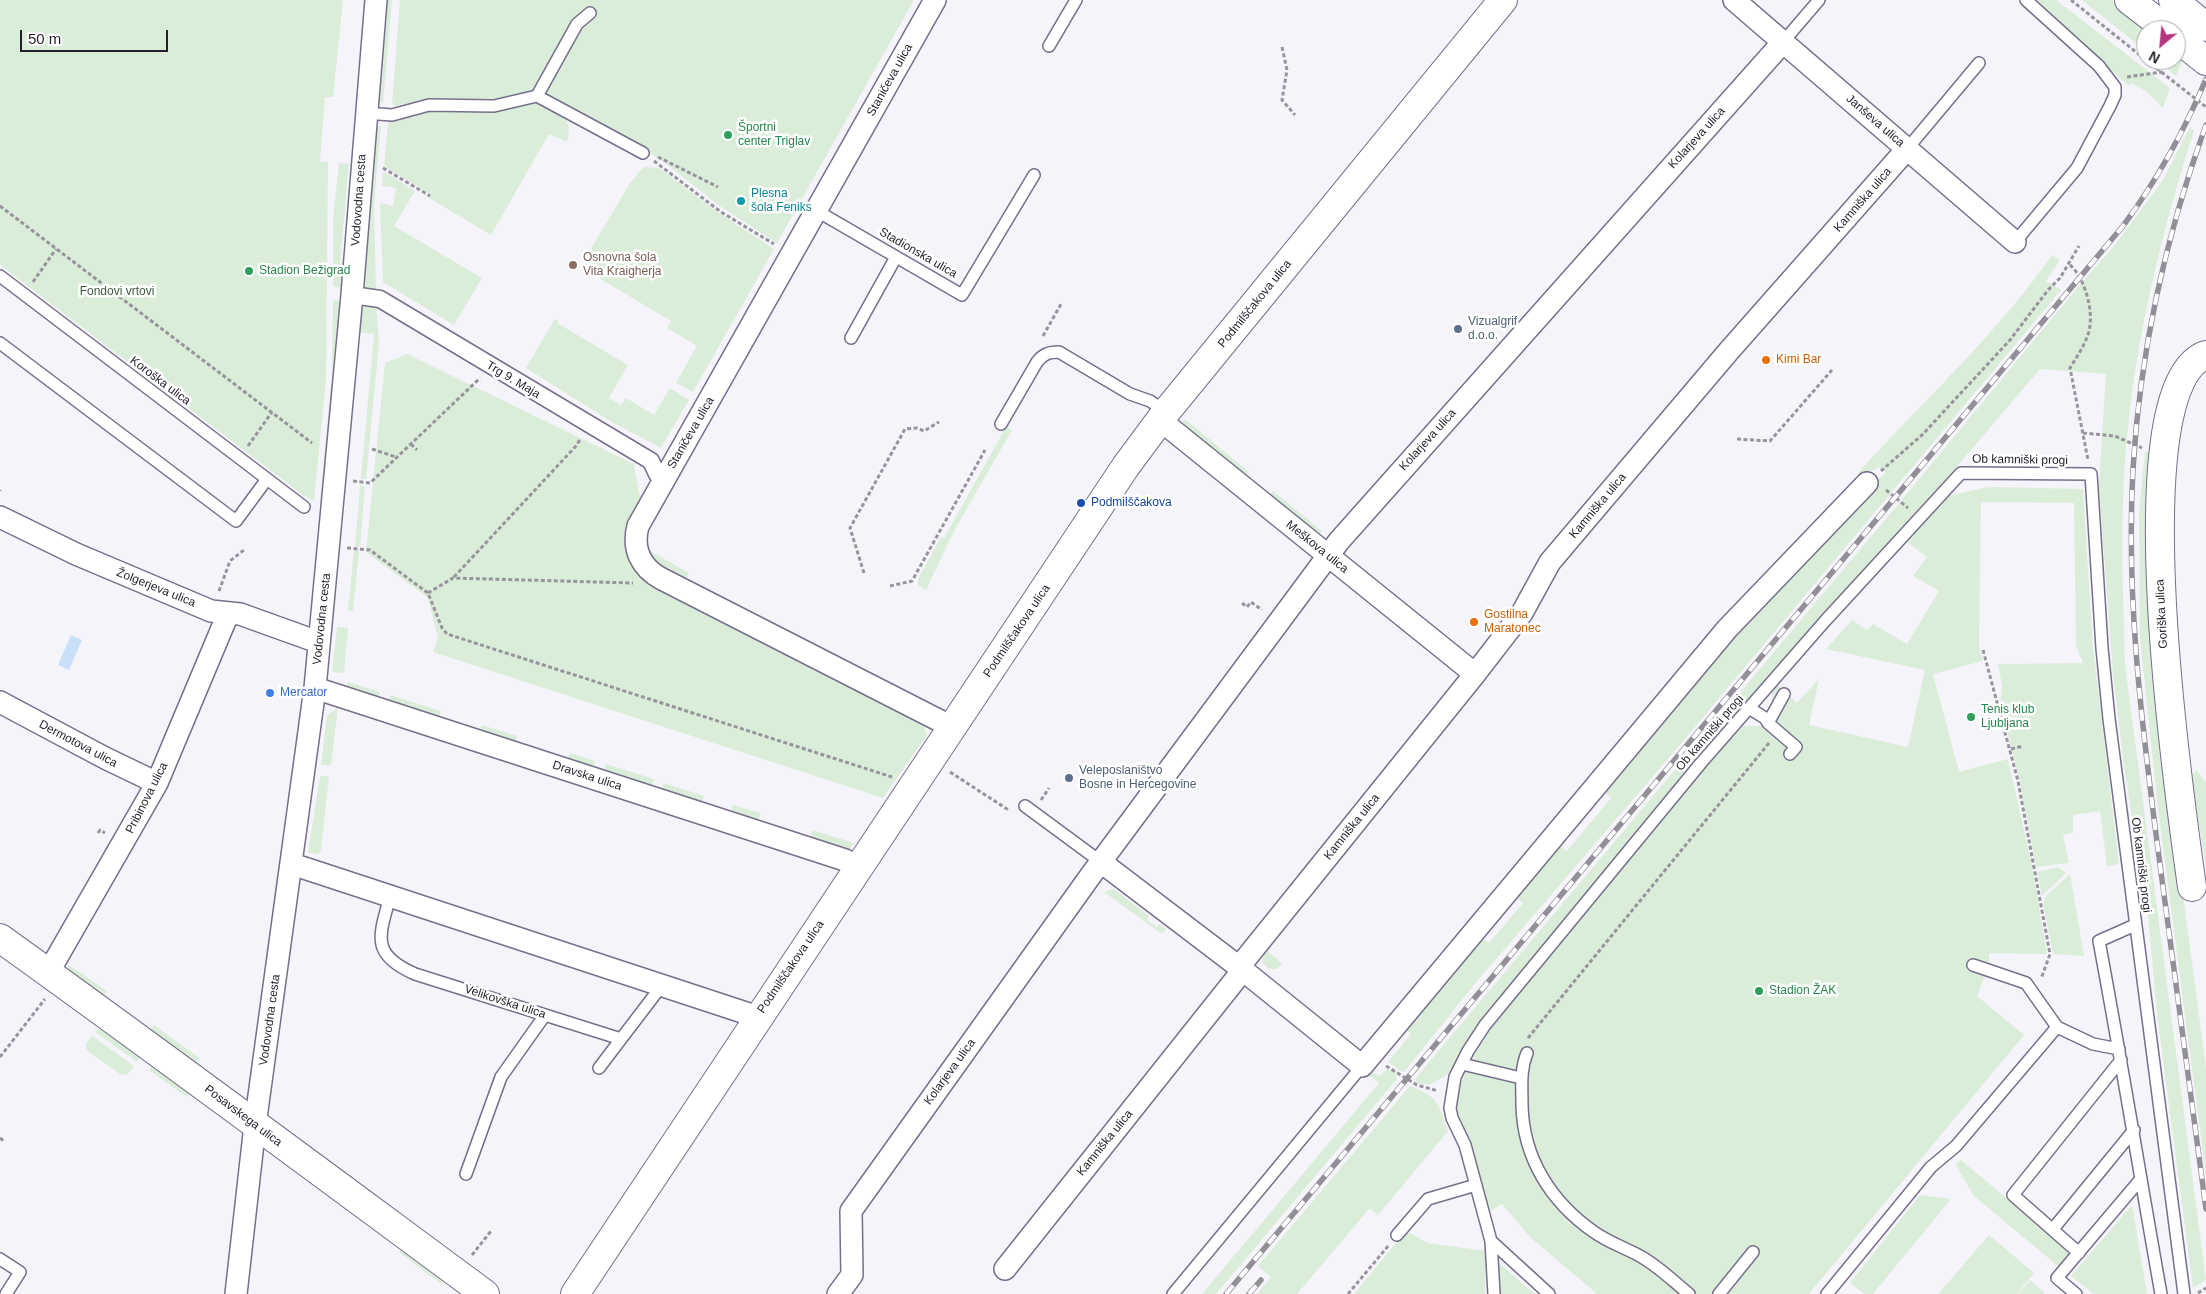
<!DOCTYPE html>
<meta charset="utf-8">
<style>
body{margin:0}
#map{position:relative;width:2206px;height:1294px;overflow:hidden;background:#f6f4fb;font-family:Arial,sans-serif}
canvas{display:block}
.north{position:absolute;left:2136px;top:20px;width:50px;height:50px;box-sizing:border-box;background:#fff;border:1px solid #a7a5aa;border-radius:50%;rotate:208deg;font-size:14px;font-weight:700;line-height:20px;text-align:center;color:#221e2a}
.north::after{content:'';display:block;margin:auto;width:18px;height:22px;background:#b5347e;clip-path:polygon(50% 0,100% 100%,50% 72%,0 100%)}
.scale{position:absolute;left:20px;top:30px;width:148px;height:22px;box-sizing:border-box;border:2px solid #221e2a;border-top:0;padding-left:6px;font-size:15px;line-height:18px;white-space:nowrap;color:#221e2a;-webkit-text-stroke:4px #fff;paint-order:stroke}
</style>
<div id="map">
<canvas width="2206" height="1294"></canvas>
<div class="north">N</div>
<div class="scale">50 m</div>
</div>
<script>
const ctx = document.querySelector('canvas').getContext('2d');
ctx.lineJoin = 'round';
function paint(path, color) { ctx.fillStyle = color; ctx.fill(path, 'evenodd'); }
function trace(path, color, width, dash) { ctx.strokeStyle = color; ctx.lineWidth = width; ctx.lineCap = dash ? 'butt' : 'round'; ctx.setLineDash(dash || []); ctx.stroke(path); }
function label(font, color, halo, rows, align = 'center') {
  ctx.font = font + ' Arial,sans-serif'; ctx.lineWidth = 5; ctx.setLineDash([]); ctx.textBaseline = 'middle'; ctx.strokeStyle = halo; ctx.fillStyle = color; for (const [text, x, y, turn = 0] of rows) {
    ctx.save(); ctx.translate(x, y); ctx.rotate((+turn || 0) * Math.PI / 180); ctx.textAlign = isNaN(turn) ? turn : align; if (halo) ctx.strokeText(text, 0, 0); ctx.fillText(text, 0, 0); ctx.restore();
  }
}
const green = new Path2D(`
 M0 0H343L333 97H325L320 161 328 162 326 379 314 501 303 495 0 265Z
 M386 0H392L383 104 378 101Z
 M400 0H914L777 243 718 205 664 162 572 107 540 91 497 98 425 100 395 106 392 104Z
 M2031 0H2056L2170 88 2163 108 2147 92 2131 83 2129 86Z
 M2082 0H2111L2149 30H2146V51Z
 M2176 51 2184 57 2176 76 2156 60H2176Z
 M535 103C541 104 546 107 551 109 567 118 572 124 567 142L549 134 491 235 429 198 430 194 384 166 388 122 427 112H493Z
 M381 125 374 203 376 292 360 291 375 128Z
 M2190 127 2194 131C2155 252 2126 378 2123 506 2121 559 2124 612 2125 665L2206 1280 2193 1288 2157 1014 2148 916 2124 767 2113 675 2099 486 2106 374 2040 369 1937 490 1697 759 1481 1022 1447 1075 1429 1085 1417 1083 1415 1079 1900 502 2078 287 2114 246 2163 180Z
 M339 163 349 164 340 263 347 264 345 289 333 286V219Z
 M645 167 659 168 719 213 774 249 693 392 676 383 697 346 667 328 671 321 599 278 590 263 592 247 630 183 641 170Z
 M383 171 415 191 394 226 482 278 454 325 383 282 380 203 393 206 396 188 382 186Z
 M2052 255 2060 260 2046 281 2061 290 1679 746 1478 980 1404 1072 1401 1071 1388 1062 1411 1034 1405 1029 1481 938 1489 943 1523 903 1516 897 1559 845 1567 851 1611 798 1604 792C1695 683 1783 570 1886 472L1879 467 1861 476 1858 473C1923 401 1996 335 2052 255Z
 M333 300 344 302 325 502H320L332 374Z
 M359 302 376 304 379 344 366 479H361V477L374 334 356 332Z
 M555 319 558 321 557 323 628 365 609 398 621 405 626 398 654 415 670 388 689 400 661 448 610 421 526 368Z
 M407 354 634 464 639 494 644 499 629 549 922 722 927 735 883 798 433 652 438 638 428 598 366 552 385 363Z
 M1185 419 1249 472 1246 476 1187 429 1183 422Z
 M1006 427 1012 430 955 529 926 590 918 585V579L941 537 944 538Z
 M2145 451 2154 454 2156 691 2206 1068V1176L2158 809 2140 638 2139 512Z
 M360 485 365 486 360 547H355Z
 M1988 487 2083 489 2093 648 2119 864 2107 866 2100 811 2073 815V833L2063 835 2069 863 2036 867 2020 782 2000 703 2002 686 1998 664 2083 663 2076 646 2074 503 1981 502 1979 645 1983 661 1933 674 1959 772 2008 759 2031 861 2047 954 1989 953V965L1977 996 2024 1035 1809 1294H1597L1531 1238 1502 1204 1489 1212 1470 1142 1459 1122 1455 1105 1459 1088 1467 1069 1479 1063 1475 1061 1472 1053 1493 1022 1719 749 1744 726H1759L1769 715 1774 686H1778L1797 703 1819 679 1809 725 1908 747 1925 670 1826 649 1852 620 1867 630 1873 624 1907 644 1939 591 1913 576 1927 557 1904 540 1940 498Z
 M1273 491 1322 531 1320 533 1311 529 1269 495Z
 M645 548 689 573 685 582 656 566Z
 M354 550 359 551 353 611H348Z
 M337 627 348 628 344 673 332 672Z
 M348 682 380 692 376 703 344 692Z
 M390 695 441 711 437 722 387 706Z
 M338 707 331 765H321L327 716Z
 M482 725 517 736 514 747 479 735Z
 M570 753 595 761 592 771 566 763Z
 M606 764 654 779 651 790 603 775Z
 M2196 770 2206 782V867L2191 776Z
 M320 776H329L321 850 318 854 308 853Z
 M664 783 704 796 701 806 660 794Z
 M733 805 761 813 757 824 730 815Z
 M812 830 854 843 847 852 809 841Z
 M279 859H286L276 935 269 934Z
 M2058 867 2066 873 2042 896 2037 872Z
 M2070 874 2084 956 2053 954 2043 903 2046 896Z
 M1114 889 1149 916 1147 920 1157 927 1159 924 1166 929 1162 934 1104 892Z
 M1266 950 1282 963 1277 969H1269L1262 962 1263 954Z
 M69 965 107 991 103 996 74 975 67 967Z
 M154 1025 198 1057 199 1060 196 1063 151 1031Z
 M103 1029 140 1057 137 1062 94 1031Z
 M92 1036 134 1066 127 1075 120 1074 86 1050V1044Z
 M153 1065 191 1093 187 1097 149 1070Z
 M1387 1069 1395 1072 1397 1079 1216 1294H1202L1379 1083 1367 1073 1369 1070 1380 1076Z
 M1410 1086C1439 1097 1438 1103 1448 1131L1378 1215 1370 1208 1297 1294H1257L1271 1277 1258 1266Z
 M1961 1160 2071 1252 2059 1267 1974 1196 1955 1164Z
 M1920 1195 1951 1199 1873 1294H1864L1850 1283Z
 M2132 1205 2147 1294H2094L2071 1276Z
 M1410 1233 1427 1243 1486 1251 1485 1294H1354L1400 1238Z
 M1989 1235 2034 1273 2017 1294H1938Z
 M403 1247 445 1279 441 1284 399 1252Z
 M1497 1264H1500L1535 1294H1499Z
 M2030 1280 2044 1292V1294H2018Z`);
const water = new Path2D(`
 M71 635 82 640 69 670 58 665Z`);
const path = new Path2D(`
 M2071 0 2146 60
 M1282 47 1287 70 1282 100 1295 115
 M2146 60 2206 107
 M2127 77 2162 72
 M658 157 718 187
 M654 161 721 212 774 244
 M383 168 430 196
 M0 206 312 443
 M2070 265C2086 279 2096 317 2087 337 2083 348 2076 358 2070 368L2088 460
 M33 282 56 249
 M1043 336 1061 304
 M2083 433 2115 436 2142 448
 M1737 439 1770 441 1832 370
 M411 444 417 450
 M248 446 272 412
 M372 449 396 457
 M1881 471 1923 434 2010 340 2048 290 2060 278 2079 246
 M353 481 370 483 480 378
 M1886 490 1908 508
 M0 491V490
 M347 548 370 550 428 593 442 628 447 634 892 777
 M864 573 850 528 905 429 917 428 924 431 939 422
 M454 577 576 446 581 438
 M890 586 912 581 985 450
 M219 591 230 561 244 550
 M428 593 453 578 633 583
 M1242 603 1247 607 1251 602 1262 610
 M1983 650 2018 781 2050 954 2041 979
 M2011 749 2023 746
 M950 772 1010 811
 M1041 800 1049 788
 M98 833 100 830 105 833
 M1528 1038 1769 743
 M0 1057 45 999
 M1386 1066 1417 1085 1438 1091
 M0 1138 5 1142
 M472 1255 491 1231
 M2198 1293 2206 1288
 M1348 1294 1389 1245`);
const service = new Path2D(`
 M1783 42 1819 0
 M1049 46 1076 0
 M537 96 577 24 590 13
 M365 113 392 115 429 105 494 106 537 96 643 153
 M1907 149 1979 63
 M817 211 962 295 1034 175
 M2015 242 2077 168 2110 106 2115 95V87L2099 66 2026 0
 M0 276 304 507
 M851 338 896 257
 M0 343 236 521 267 479
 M1001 424 1037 362C1043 354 1049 352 1059 352L1130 394 1150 401 1166 412
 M1749 708 1765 718 1768 723 1796 747 1790 754
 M1768 723 1784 694
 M1025 806 1101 862
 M390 896C380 935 369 954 415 974L621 1039 663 984
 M2135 925 2099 941C2121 1058 2140 1176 2161 1294
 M1973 965 2026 983 2057 1027 2093 1044 2119 1049
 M1527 1053C1520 1070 1522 1087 1522 1105 1523 1158 1551 1202 1594 1232 1608 1242 1623 1247 1638 1255 1656 1264 1673 1281 1689 1294
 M1462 1064 1521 1078
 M599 1068 621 1039
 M466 1174 501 1077 545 1015
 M2053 1229 2134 1130
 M1397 1235 1428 1199 1476 1185
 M1491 1241 1549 1294
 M2079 1253 2013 1195 2121 1060
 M0 1259 20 1272 6 1294
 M1173 1294 1362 1066
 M1494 1294 1491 1241 1465 1145 1452 1118 1450 1108 1455 1077 1468 1051 1485 1025 1701 763 1825 621 1961 473 2091 474 2102 648 2109 719 2184 1294
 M1719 1294 1753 1252
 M1827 1294 1931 1167 1956 1146 2057 1027
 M2076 1294 2057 1278 2140 1180`);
const pedestrian = new Path2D(`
 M352 295 380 299 651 461 657 474 665 479`);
const minor = new Path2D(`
 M935 0 638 526C632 549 641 568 662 579L952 727
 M1734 0 2015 242
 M1160 420 1475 674
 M0 517 76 554 211 611 240 614 318 642
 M315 688 845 860 859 867
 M0 702 105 758 157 783
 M1101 862 1239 967 1362 1066 1727 629 1867 483
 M292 864 758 1017
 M1239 967 1475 674 1522 613 1550 562 1728 352 1907 149
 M48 973 157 783 228 614
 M1005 1269 1243 970
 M236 1294 255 1125 315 688 352 295 376 0
 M838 1294 852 1275 851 1211 1091 875 1339 541 1783 42`);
const tertiary = new Path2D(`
 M2192 887C2181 807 2118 385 2206 355
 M0 938C163 1055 324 1175 485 1294
 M575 1294 1126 466 1166 412 1503 0`);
const primary = new Path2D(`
 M2129 0 2168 30
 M2173 0 2206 27
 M2176 37 2206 61`);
const rail = new Path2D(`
 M2206 125C2166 235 2140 351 2133 469 2126 595 2141 718 2157 842 2173 965 2190 1087 2206 1209
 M1226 1294 2123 226C2157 180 2184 132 2206 79
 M1249 1294 1261 1280`);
const markers = [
 [728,135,5,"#2e9e5b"],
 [741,201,5,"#0f9aa8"],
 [573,265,5,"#8d6e63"],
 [249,271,5,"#2e9e5b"],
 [1458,329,5,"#5c6f8a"],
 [1766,360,5,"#e8710a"],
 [1081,503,5,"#1a4fb4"],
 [1474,622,5,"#e8710a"],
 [270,693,5,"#3f7fe0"],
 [1971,717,5,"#2e9e5b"],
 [1069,778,5,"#5c6f8a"],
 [1759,991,5,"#2e9e5b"]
];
const streetNames = [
 ["Staničeva ulica",890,80,-61],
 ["Janševa ulica",1875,121,41],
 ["Kolarjeva ulica",1697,138,-48],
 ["Vodovodna cesta",359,200,-86],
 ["Kamniška ulica",1863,200,-49],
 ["Stadionska ulica",918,253,30],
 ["Podmilščakova ulica",1255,304,-51],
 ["Trg 9. Maja",513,380,31],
 ["Koroška ulica",160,381,37],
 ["Staničeva ulica",691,433,-60],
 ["Kolarjeva ulica",1428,440,-48],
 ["Ob kamniški progi",2020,460,1],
 ["Kamniška ulica",1598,506,-50],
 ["Meškova ulica",1317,547,39],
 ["Žolgerjeva ulica",156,588,22],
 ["Goriška ulica",2162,614,-93],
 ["Vodovodna cesta",322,619,-84],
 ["Podmilščakova ulica",1017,631,-56],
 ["Ob kamniški progi",1710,733,-49],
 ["Dermotova ulica",78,744,28],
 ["Dravska ulica",587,776,18],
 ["Pribinova ulica",147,798,-63],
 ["Kamniška ulica",1352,827,-51],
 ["Ob kamniški progi",2141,865,83],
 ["Podmilščakova ulica",791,967,-56],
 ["Velikovška ulica",505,1002,18],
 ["Vodovodna cesta",270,1020,-82],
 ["Kolarjeva ulica",950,1072,-54],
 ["Posavskega ulica",243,1116,37],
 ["Kamniška ulica",1105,1143,-51]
];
const leisureNames = [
 ["Športni",738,128],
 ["center Triglav",738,142],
 ["Stadion Bežigrad",259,271],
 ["Tenis klub",1981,710],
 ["Ljubljana",1981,724],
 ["Stadion ŽAK",1769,991]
];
const cultureNames = [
 ["Plesna",751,194],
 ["šola Feniks",751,208]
];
const educationNames = [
 ["Osnovna šola",583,258],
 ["Vita Kraigherja",583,272]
];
const parkNames = [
 ["Fondovi vrtovi",117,292]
];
const serviceNames = [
 ["Vizualgrif",1468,322],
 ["d.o.o.",1468,336],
 ["Veleposlaništvo",1079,771],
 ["Bosne in Hercegovine",1079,785]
];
const foodNames = [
 ["Kimi Bar",1776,360],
 ["Gostilna",1484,615],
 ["Maratonec",1484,629]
];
const transitNames = [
 ["Podmilščakova",1091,503]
];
const shopNames = [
 ["Mercator",280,693]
];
paint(green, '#daedd8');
paint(water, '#c9e0f8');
trace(service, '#766f8c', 14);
trace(pedestrian, '#766f8c', 19);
trace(minor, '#766f8c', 24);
trace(tertiary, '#766f8c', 30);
trace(primary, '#766f8c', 30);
trace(path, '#97949d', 3, [4, 2.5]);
trace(service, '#fff', 11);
trace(pedestrian, '#fff', 16);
trace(minor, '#fff', 21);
trace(tertiary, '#fff', 28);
trace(primary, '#fff', 28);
trace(rail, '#928f98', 5.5);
trace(rail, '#fff', 4, [11]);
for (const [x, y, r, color] of markers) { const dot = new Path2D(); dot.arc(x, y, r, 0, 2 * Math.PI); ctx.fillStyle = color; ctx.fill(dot); trace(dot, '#fff', 2); }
label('12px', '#221e2a', '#fff', streetNames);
label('12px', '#27864d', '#fff', leisureNames, 'left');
label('12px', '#0d838f', '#fff', cultureNames, 'left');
label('12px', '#785e54', '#fff', educationNames, 'left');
label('12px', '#3a5c37', '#fff', parkNames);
label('12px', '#4e5e75', '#fff', serviceNames, 'left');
label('12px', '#c56008', '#fff', foodNames, 'left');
label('12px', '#164399', '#fff', transitNames, 'left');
label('12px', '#366cbe', '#fff', shopNames, 'left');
</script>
